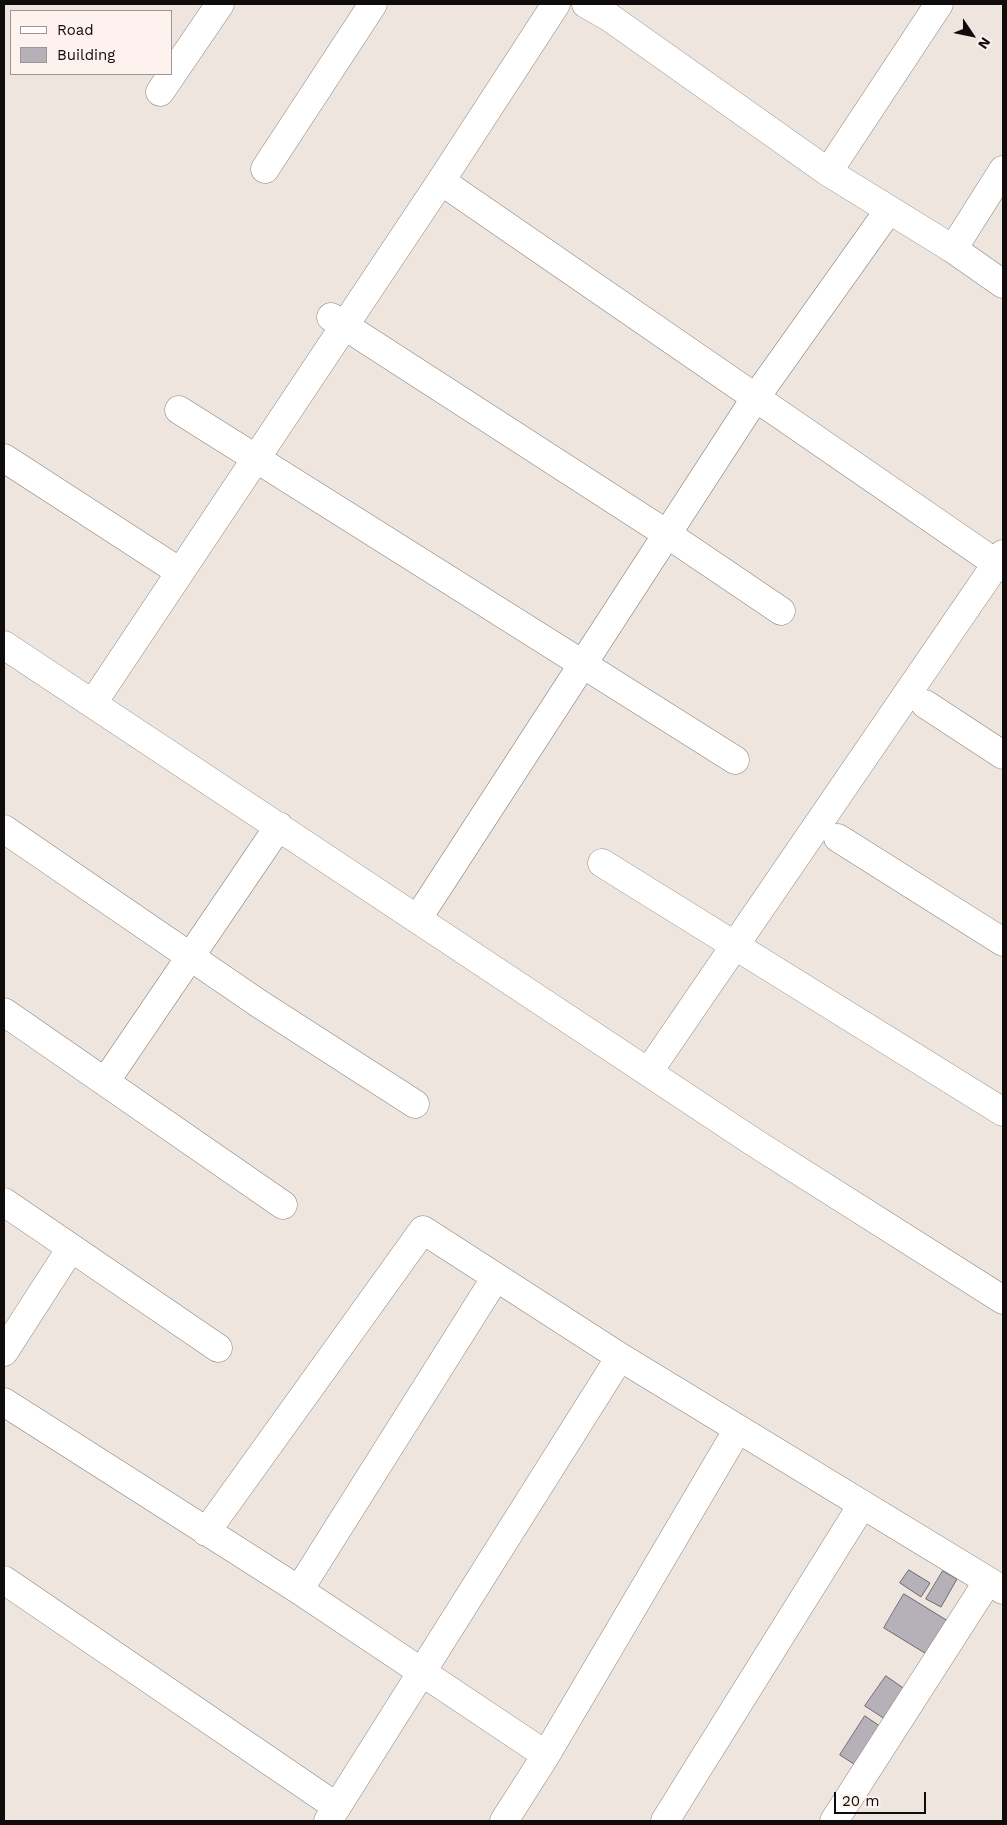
<!DOCTYPE html>
<style>
body{margin:0}
#map{position:relative;width:1007px;height:1825px;overflow:hidden;background:#efe5df;font-family:"Work Sans",sans-serif}
canvas{display:block}
.frame{position:absolute;inset:0;border:5px solid #100c0b;pointer-events:none}
.legend{position:absolute;left:10px;top:10px;width:162px;height:65px;box-sizing:border-box;background:#fdf2ed;border:1px solid #9e9693;margin:0;padding:6px 9px;list-style:none;font-size:15px;color:#100c0b}
.legend li{display:flex;align-items:center;gap:10px;height:25px}
.legend b{width:25px;border:1px solid #9e9693}
.north{position:absolute;left:947px;top:10px;width:50px;height:50px;-webkit-text-stroke:4px #fdf2ed;paint-order:stroke;rotate:124deg;font-size:14px;font-weight:700;line-height:20px;text-align:center;color:#100c0b}
.north::after{content:'';display:block;margin:auto;width:18px;height:22px;background:#100c0b;clip-path:polygon(50% 0,100% 100%,50% 72%,0 100%)}
.scale{position:absolute;left:834px;top:1792px;width:92px;height:22px;box-sizing:border-box;border:2px solid #100c0b;border-top:0;padding-left:6px;font-size:15px;line-height:18px;white-space:nowrap;color:#100c0b;-webkit-text-stroke:4px #fdf2ed;paint-order:stroke}
</style>
<div id="map">
<canvas width="1007" height="1825"></canvas>
<div class="frame"></div>
<ul class="legend">
<li><b style="height:6px;background:#fff"></b>Road</li>
<li><b style="height:14px;background:#b6b0b8"></b>Building</li>
</ul>
<div class="north">N</div>
<div class="scale">20 m</div>
</div>
<script>
const ctx = document.querySelector('canvas').getContext('2d');
ctx.lineJoin = 'round';
function paint(path, color) { ctx.fillStyle = color; ctx.fill(path, 'evenodd'); }
function trace(path, color, width, dash) { ctx.strokeStyle = color; ctx.lineWidth = width; ctx.lineCap = dash ? 'butt' : 'round'; ctx.setLineDash(dash || []); ctx.stroke(path); }
const building = new Path2D(`
 M909 1570 930 1583 921 1597 900 1583Z
 M943 1571 957 1579 941 1607 926 1599Z
 M904 1594 948 1621 928 1655 884 1628Z
 M886 1676 909 1692 888 1721 865 1706Z
 M865 1716 887 1731 860 1768 840 1755Z`);
const minor = new Path2D(`
 M160 92 220 4
 M265 169 373 4
 M828 172 939 4
 M441 181 1003 568
 M953 249 1003 170
 M331 317 667 534 781 611
 M179 410 735 760
 M4 458 180 572
 M4 645 755 1143 1003 1300
 M93 703 441 181 556 4
 M925 704 1003 755
 M4 829 258 1003 415 1104
 M838 838 1003 942
 M602 863 1003 1112
 M418 918 756 397 889 210
 M4 1012 283 1205
 M649 1071 1003 554
 M105 1082 279 826
 M4 1202 218 1348
 M4 1352 71 1248
 M620 1357 1003 1590
 M4 1402 299 1590 546 1755 504 1821
 M206 1532 423 1230 620 1357 328 1821
 M4 1580 337 1807
 M299 1590 496 1277
 M546 1755 738 1429
 M665 1821 862 1505
 M834 1821 988 1581`);
const tertiary = new Path2D(`
 M586 4 609 17 828 172 953 249 1003 284`);
paint(building, '#b6b0b8');
trace(building, '#6c666e', 1);
trace(minor, '#8c827d', 29);
trace(tertiary, '#8c827d', 29);
trace(minor, '#fff', 28);
trace(tertiary, '#fff', 28);
</script>
